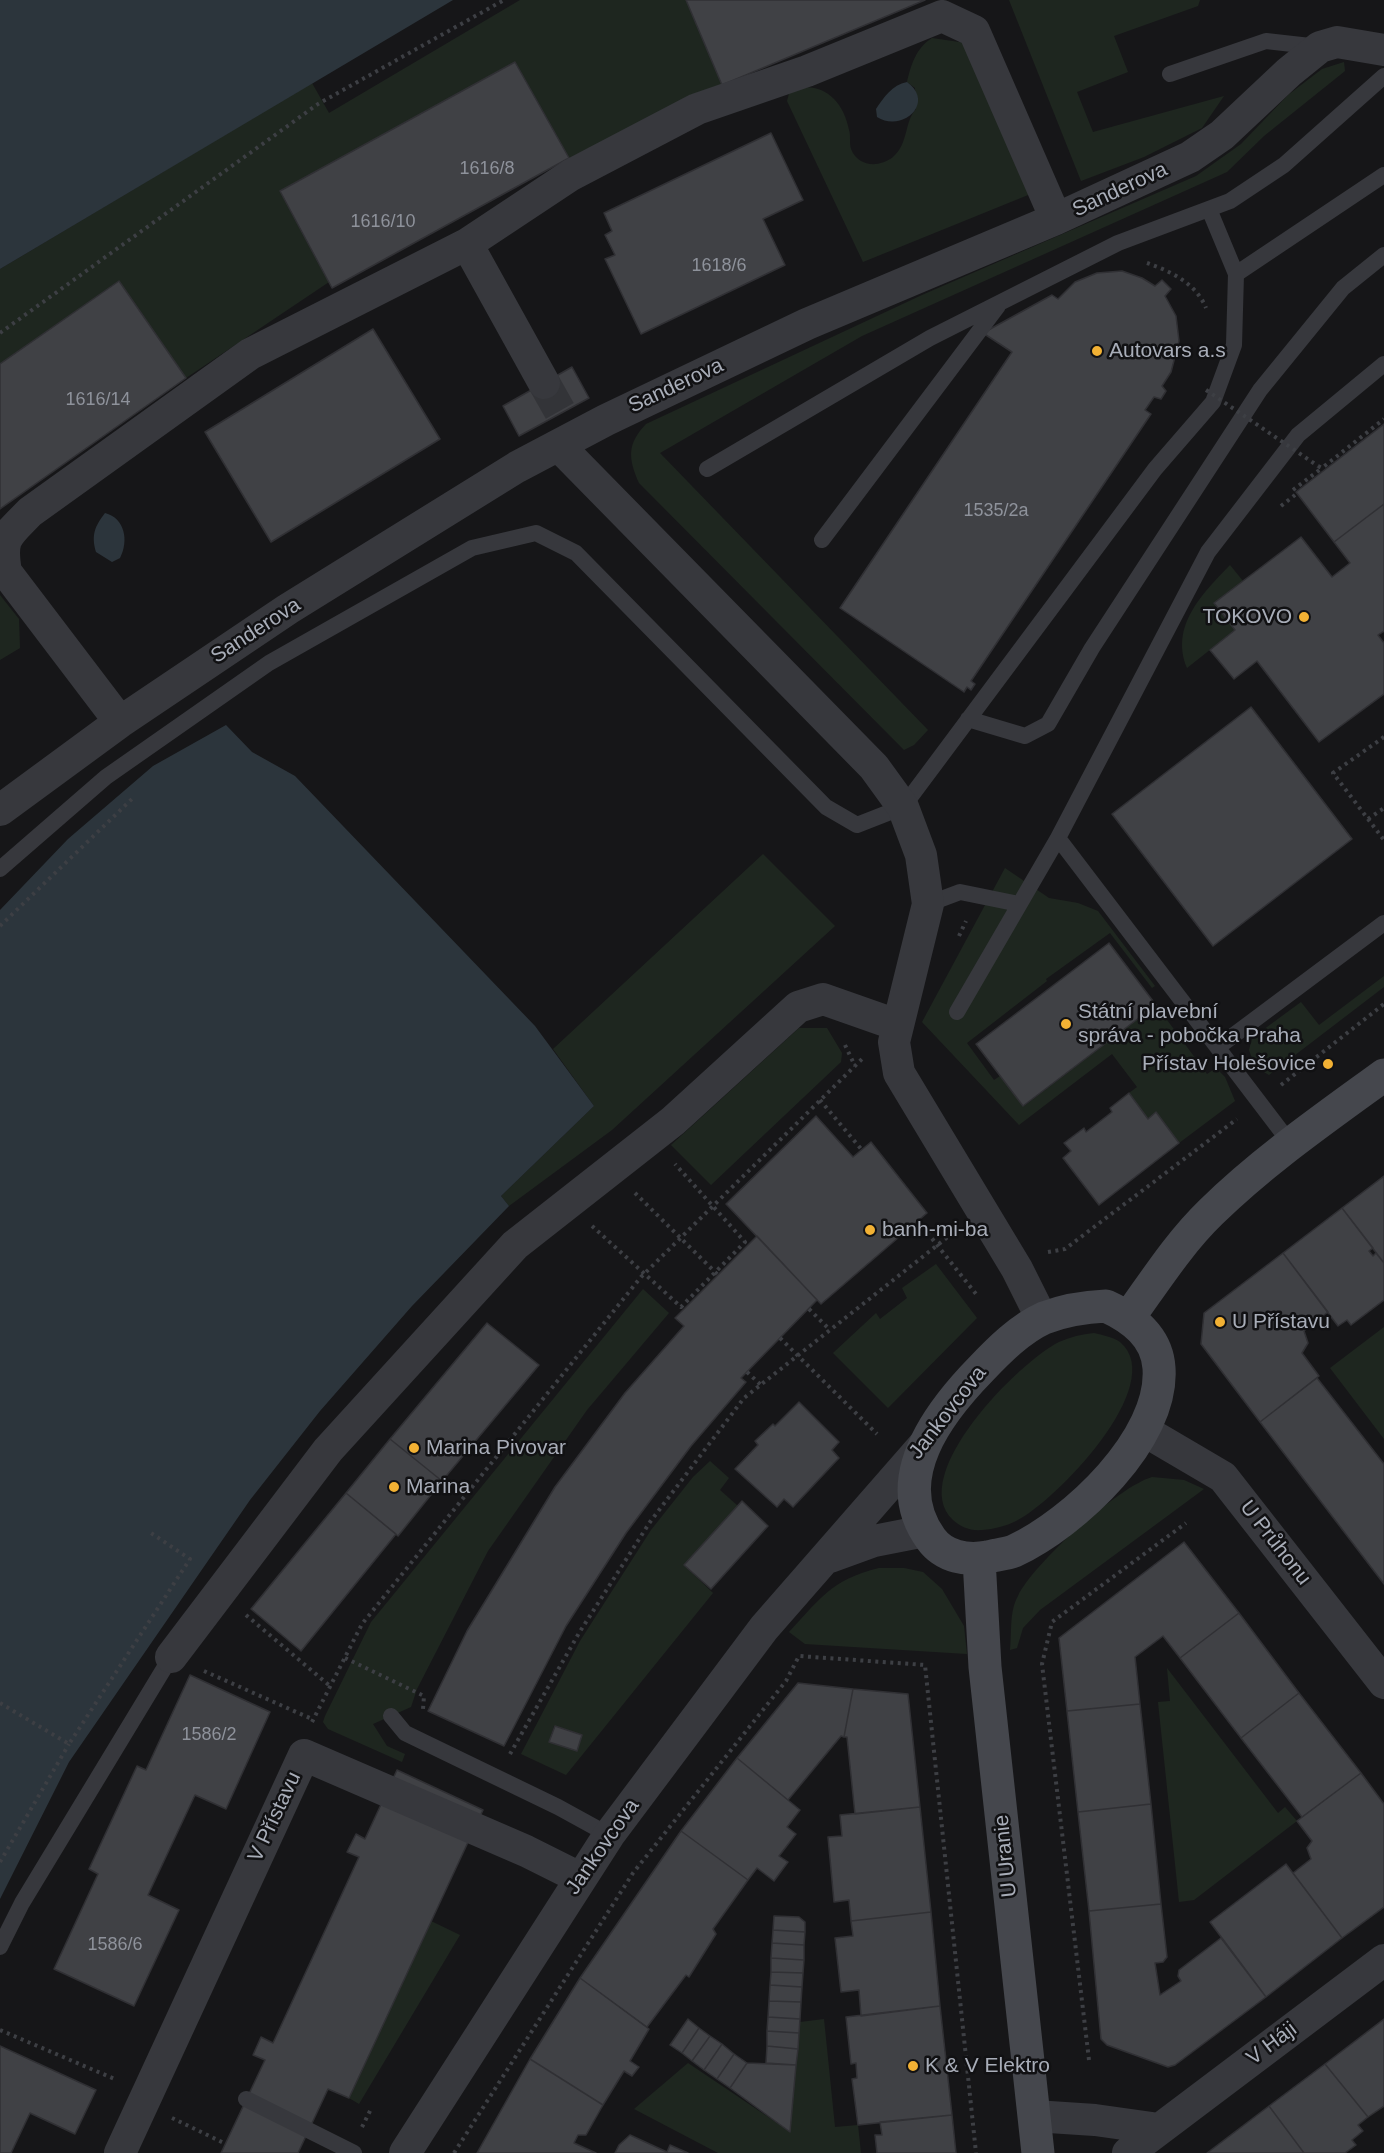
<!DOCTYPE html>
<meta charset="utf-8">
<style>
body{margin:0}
canvas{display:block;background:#161618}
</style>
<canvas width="1384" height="2153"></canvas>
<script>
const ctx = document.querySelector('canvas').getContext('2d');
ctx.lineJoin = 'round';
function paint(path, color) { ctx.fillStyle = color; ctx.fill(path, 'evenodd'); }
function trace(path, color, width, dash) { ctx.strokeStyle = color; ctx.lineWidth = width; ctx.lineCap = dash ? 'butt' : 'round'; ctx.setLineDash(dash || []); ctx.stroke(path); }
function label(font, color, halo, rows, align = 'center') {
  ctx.font = font + ' Arial,sans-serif'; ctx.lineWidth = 5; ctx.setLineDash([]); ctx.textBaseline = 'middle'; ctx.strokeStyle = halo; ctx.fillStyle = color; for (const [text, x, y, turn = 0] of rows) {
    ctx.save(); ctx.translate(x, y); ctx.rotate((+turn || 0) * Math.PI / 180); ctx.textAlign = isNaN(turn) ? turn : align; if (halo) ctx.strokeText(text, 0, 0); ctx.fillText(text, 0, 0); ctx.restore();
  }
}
const green = new Path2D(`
 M520 0H686L722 85 569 158 515 62 280 191 329 282 186 378 118 282 0 364V269L312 83 329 113Z
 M1009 0H1200L1198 6 1114 36 1128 72 1077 92 1093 132 1224 96 1202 128 1144 157 1081 181Z
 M932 38 966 43 1033 193 863 262 787 101 790 90C821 80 843 99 849 130 851 136 849 143 851 149 858 167 879 168 893 157 909 143 904 122 916 109L915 88 907 82C911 65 916 48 932 38Z
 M1344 62 1345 71 1264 136 1227 172 862 336 660 453 928 730 914 745 904 750 639 483C628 458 627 444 646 424L922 295 1196 176 1241 144 1288 95 1322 69Z
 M1230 565 1243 581 1215 603 1235 630 1187 668C1170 626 1202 594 1230 565Z
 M0 595 19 619 20 648 0 660Z
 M763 854 835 926 612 1130 509 1206 501 1196 594 1106 553 1049Z
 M1005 868 1049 898 1078 903 1098 911 1155 986 1152 988 1110 933 1046 979 1047 981 967 1043 994 1080 1000 1076 1024 1106 1156 1005 1207 1074 1216 1068 1225 1077 1235 1101 1179 1143 1156 1113 1148 1119 1129 1093 1137 1087 1112 1054 1019 1125 922 1022Z
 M1384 976V987L1269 1075 1255 1067 1249 1050 1252 1038 1301 1002 1319 1025Z
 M799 1028H827L842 1053 841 1062 711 1185 671 1145Z
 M936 1264 977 1318 888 1408 833 1353 876 1313 880 1319 907 1298 902 1288Z
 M643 1289 669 1313 587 1410 488 1551 417 1689 411 1707 373 1724 387 1746 405 1754 402 1762 328 1729 323 1722 325 1716 371 1622Z
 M1384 1327V1439L1330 1368Z
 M1094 1333C1102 1335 1113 1337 1120 1342 1170 1384 1054 1503 1016 1521 1006 1526 994 1529 982 1530 970 1531 961 1527 953 1520 906 1475 1020 1361 1059 1342 1070 1337 1082 1334 1094 1333Z
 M710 1461 729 1478 720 1490 738 1506 684 1565 713 1593 566 1775 521 1754 580 1641 651 1530 693 1477ZM554 1726 582 1735 577 1751 549 1742Z
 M1152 1477 1184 1480 1204 1489 1040 1610 1023 1628 1017 1648 1010 1650C1012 1633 1009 1612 1018 1596 1034 1563 1118 1487 1152 1477Z
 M879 1568H904L923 1572 942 1589 964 1626 967 1654 805 1644 789 1632C821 1598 831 1580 879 1568Z
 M1167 1668 1278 1813 1285 1807 1297 1821 1194 1900 1179 1902 1158 1702 1170 1701Z
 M431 1921 460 1935 359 2104 349 2098Z
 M824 2019 835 2127 858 2125 861 2153H718L634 2109 688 2063 789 2131 800 2022Z`);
const water = new Path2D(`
 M0 0H453L0 269Z
 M907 82C936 103 902 133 877 117L876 109C884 97 892 85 907 82Z
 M105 513C125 518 129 541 120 558L112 562 96 552C91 535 95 526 105 513Z
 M226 725 252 752 295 776 535 1026 594 1106 501 1196 509 1206 412 1306 320 1411 250 1500 69 1762 0 1899V910L68 839 153 766Z`);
const building = new Path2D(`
 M686 0H925L722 85Z
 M515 62 569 158 332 288 280 191Z
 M771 133 803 200 763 219 785 265 641 334 605 259 615 255 605 235 612 231 604 213Z
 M1122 271 1142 278 1155 286 1162 280 1171 289 1165 296 1176 316 1179 341 1171 372 1162 386 1166 391 1161 399 1154 397 1145 410 1151 414 971 681 975 684 971 690 967 687 964 692 840 608 1012 352 983 333 1052 295 1058 299 1075 282 1097 273Z
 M119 281 186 378 0 509V364Z
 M373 329 440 439 271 542 205 432Z
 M572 367 589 398 519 436 503 406Z
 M1384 424V504L1334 542 1296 492Z
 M1384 504V631L1378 635 1384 643V694L1319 742 1257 661 1234 679 1210 650 1235 630 1214 603 1301 537 1332 577 1350 563 1334 542Z
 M1251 707 1352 839 1213 946 1112 814Z
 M1109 943 1156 1005 1023 1106 976 1044Z
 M1129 1093 1148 1119 1156 1112 1179 1143 1099 1205 1063 1158 1071 1151 1064 1143 1084 1128 1086 1132 1112 1112 1110 1108Z
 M816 1116 853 1157 871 1142 927 1213 821 1304 726 1204Z
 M1384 1176V1263L1342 1208Z
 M1342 1208 1373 1248 1369 1251 1373 1256 1376 1253 1384 1263V1300L1351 1325 1347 1320 1338 1326 1283 1253Z
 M757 1236 817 1300 741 1378 746 1382 691 1446 626 1533 566 1626 504 1746 428 1711 467 1631 555 1487 625 1393 684 1326 675 1318Z
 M1283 1253 1328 1312 1304 1331 1308 1343 1302 1353 1319 1376 1260 1422 1201 1344 1204 1313Z
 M487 1323 539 1365 442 1481 390 1439Z
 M1317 1378 1384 1464V1584L1260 1422Z
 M799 1402 839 1442 832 1450 839 1458 793 1507 784 1499 777 1507 735 1469 758 1445 755 1441 773 1424 775 1426Z
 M390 1439 442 1481 398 1536 346 1493Z
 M346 1493 396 1534 301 1651 251 1609Z
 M742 1501 768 1526 711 1589 684 1565Z
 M1184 1542 1239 1613 1180 1658 1163 1636 1135 1657 1140 1704 1067 1711 1059 1638Z
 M1239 1613 1299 1693 1241 1738 1180 1658Z
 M190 1675 270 1712 226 1809 195 1795 148 1895 179 1910 134 2006 54 1969 98 1874 89 1869 137 1766 146 1770Z
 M798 1683 853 1689 844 1737 841 1736 788 1800 737 1758Z
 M853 1689 908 1694 920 1807 855 1814 847 1737H844Z
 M1299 1693 1361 1773 1302 1817 1241 1738Z
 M1140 1704 1151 1804 1078 1812 1067 1711Z
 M555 1726 582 1735 577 1751 549 1742Z
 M737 1758 800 1810 787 1827 796 1834 779 1856 788 1862 774 1881 757 1868 748 1880 681 1831Z
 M397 1770 483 1810 349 2098 328 2089 298 2153H221L265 2060 253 2055 261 2037 273 2043 359 1857 347 1852 356 1834 365 1839Z
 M1361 1773 1384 1804V1907L1342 1938 1293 1873 1311 1859 1307 1848 1312 1841 1297 1821Z
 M1151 1804 1161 1904 1089 1911 1078 1812Z
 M920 1807 931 1912 851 1921 849 1900 834 1902 828 1837 842 1836 840 1815Z
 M681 1831 748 1880 713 1929 716 1934 689 1977 686 1975 647 2027 580 1978Z
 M1286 1864 1342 1938 1266 1997 1210 1922Z
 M1161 1904 1167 1957 1163 1962 1155 1963 1160 1995 1181 1981 1178 1976 1179 1970 1221 1938 1266 1997 1175 2065 1168 2067 1107 2045 1101 2039 1089 1911Z
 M931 1912 940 2006 861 2016 859 1990 841 1992 835 1938 853 1936 851 1921Z
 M774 1916 799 1917 805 1922V1932L773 1930Z
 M773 1930 805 1932 804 1945 772 1943Z
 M772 1943 804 1945V1960L771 1958Z
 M771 1958 804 1960 803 1973 771 1972Z
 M771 1972 803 1973 802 1987 770 1985Z
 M580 1978 649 2029 630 2061 639 2067 632 2076 624 2071 603 2105 530 2059Z
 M770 1985 802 1987 801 2002 769 2001Z
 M769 2001 801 2002 800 2019 768 2017Z
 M940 2006 952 2115 858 2125 852 2079 857 2078 856 2063 851 2064 846 2017Z
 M768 2017 800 2019 799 2033 767 2031Z
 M688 2019 699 2028 682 2053 670 2045Z
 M1384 2019V2106L1368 2117 1325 2064Z
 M699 2028 710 2036 692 2061 682 2053Z
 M767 2031 799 2033 798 2049 767 2046Z
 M710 2036 722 2044 704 2070 692 2061Z
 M722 2044 734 2054 717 2079 704 2070Z
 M0 2046 96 2090 75 2134 30 2113 11 2153H0Z
 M767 2046 798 2049 796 2065 766 2063Z
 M734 2054 747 2063 730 2088 717 2079Z
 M530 2059 603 2105 586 2135H578L574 2143 596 2153H477Z
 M747 2063 796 2065 790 2132 730 2088Z
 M1325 2064 1368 2117 1358 2125 1363 2131 1352 2140 1356 2145 1345 2153H1304L1269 2106Z
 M1269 2106 1304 2153H1207Z
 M952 2115 956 2153H877L875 2135H882L880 2122Z
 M630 2135 667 2152 670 2145 688 2153H615L619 2145Z`);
const streetTunnel = new Path2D(`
 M544 383 561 413`);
const path = new Path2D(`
 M1147 263C1170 271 1196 283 1206 308
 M0 333 318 104 504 0
 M1318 466 1322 468 1384 419
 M1293 490 1322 468
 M1281 506 1295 495
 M1384 737 1333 773 1384 840
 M1368 819 1384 808
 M0 926 133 798
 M959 936 966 921
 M845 1045 855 1066
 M1281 1085 1384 1004
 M820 1100 862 1150
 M635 1193 718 1275
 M918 1221 976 1294
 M592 1226 681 1307 745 1242 675 1164
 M1048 1252 1065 1249 1237 1119
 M809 1309 830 1330
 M780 1338 877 1434
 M747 1372 761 1385
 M246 1615 330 1686
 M345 1658 424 1696 423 1709
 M204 1671 312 1719
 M0 1703 69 1744 190 1559 151 1533
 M312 1722 362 1624 641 1277 862 1059
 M510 1754 579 1633 650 1522 744 1398 954 1232
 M0 1862 69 1744
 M0 2030 117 2080
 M1089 2060 1042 1664 1052 1622 1186 1523
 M172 2118 226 2144
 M362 2127 371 2109
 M454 2153 633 1873 786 1681 799 1656 925 1665 976 2153`);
const lane = new Path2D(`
 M1170 74 1266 41 1319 47
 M1236 274 1384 175
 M707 469 930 338 1118 243 1230 201 1284 165 1384 76
 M822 540 998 306
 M968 719 1025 736 1048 724 1092 648 1260 390 1343 288 1384 255
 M0 869 106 777 269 663 472 548 536 533 576 553 826 807 857 825 903 807 1155 469 1213 402 1234 345 1236 274 1209 209
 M928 904 960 892 1019 904
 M957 1012 1058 838
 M1218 1047 1384 923
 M1291 1144 1058 838 1208 552 1298 435 1384 364
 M391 1716 405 1733 558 1807 609 1835
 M0 1947 22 1903 171 1657
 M246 2099 354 2153`);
const street = new Path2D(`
 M467 244 544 383
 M559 446 874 767 903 807 921 855 928 904 894 1042 899 1073 1017 1269 1042 1319
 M120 722 6 572C0 537 7 536 30 512L250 354 467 244 571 175 697 109 807 71 942 16 974 31 1056 219
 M0 810 120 722 288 609 517 467 606 420 807 324 1056 219 1190 157 1222 135 1289 72 1320 47 1337 42 1384 50
 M1143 1430 1223 1477 1384 1683
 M830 1557 874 1541 925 1531
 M171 1657 328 1450 515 1245 673 1121 798 1007 823 999 897 1025
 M1034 2116 1095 2120 1159 2129
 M120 2153 304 1755 526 1851 580 1878
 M405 2153 609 1835 764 1628 923 1446
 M1128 2153 1384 1960`);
const secondary = new Path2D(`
 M1106 1306C1132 1318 1157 1336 1159 1368 1164 1439 1074 1523 1014 1551 1006 1554 996 1555 988 1557 967 1561 944 1557 931 1539 887 1479 939 1412 981 1369 999 1350 1020 1329 1044 1318 1065 1310 1083 1307 1106 1306Z
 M1129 1317C1155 1281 1179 1243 1211 1212 1263 1161 1325 1118 1384 1075
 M979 1559 985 1667 1038 2153`);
const pathBridge = new Path2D(`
 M1206 390 1318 466`);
const markers = [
 [1097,351,6,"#f2b134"],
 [1304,617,6,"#f2b134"],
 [1066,1024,6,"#f2b134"],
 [1328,1064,6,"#f2b134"],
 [870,1230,6,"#f2b134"],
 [1220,1322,6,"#f2b134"],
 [414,1448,6,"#f2b134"],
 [394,1487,6,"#f2b134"],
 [913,2066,6,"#f2b134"]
];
const numberNames = [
 ["1616/8",487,169],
 ["1616/10",383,222],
 ["1618/6",719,266],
 ["1616/14",98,400],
 ["1535/2a",996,511],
 ["1586/2",209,1735],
 ["1586/6",115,1945]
];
const streetNames = [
 ["Sanderova",1120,190,-25],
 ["Sanderova",676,386,-25],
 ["Sanderova",256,631,-33],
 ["Jankovcova",948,1413,-52],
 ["U Průhonu",1275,1543,52],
 ["V Přístavu",275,1817,-65],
 ["Jankovcova",603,1847,-55],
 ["U Uranie",1006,1856,-96],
 ["V Háji",1272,2044,-37]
];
const poiNames = [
 ["Autovars a.s",1109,351],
 ["TOKOVO",1292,617,"right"],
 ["Státní plavební",1078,1012],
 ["správa - pobočka Praha",1078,1036],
 ["Přístav Holešovice",1316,1064,"right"],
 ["banh-mi-ba",882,1230],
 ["U Přístavu",1232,1322],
 ["Marina Pivovar",426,1448],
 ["Marina",406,1487],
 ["K & V Elektro",925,2066]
];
paint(green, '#1e261f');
paint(water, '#2c353c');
paint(building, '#404145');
trace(building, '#303034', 1.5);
trace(streetTunnel, '#333438', 32, [32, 16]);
trace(path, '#3d3f44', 4, [3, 4.5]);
trace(lane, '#37383d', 16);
trace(street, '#37383d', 32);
trace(secondary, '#45474d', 33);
trace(pathBridge, '#3d3f44', 4, [3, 4.5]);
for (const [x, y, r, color] of markers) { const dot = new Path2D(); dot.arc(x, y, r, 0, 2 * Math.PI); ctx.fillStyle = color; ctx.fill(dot); trace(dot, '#111113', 2); }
label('18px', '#8e929b', null, numberNames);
label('21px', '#a8adb8', '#111113', streetNames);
label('21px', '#a8adb8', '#111113', poiNames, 'left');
</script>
